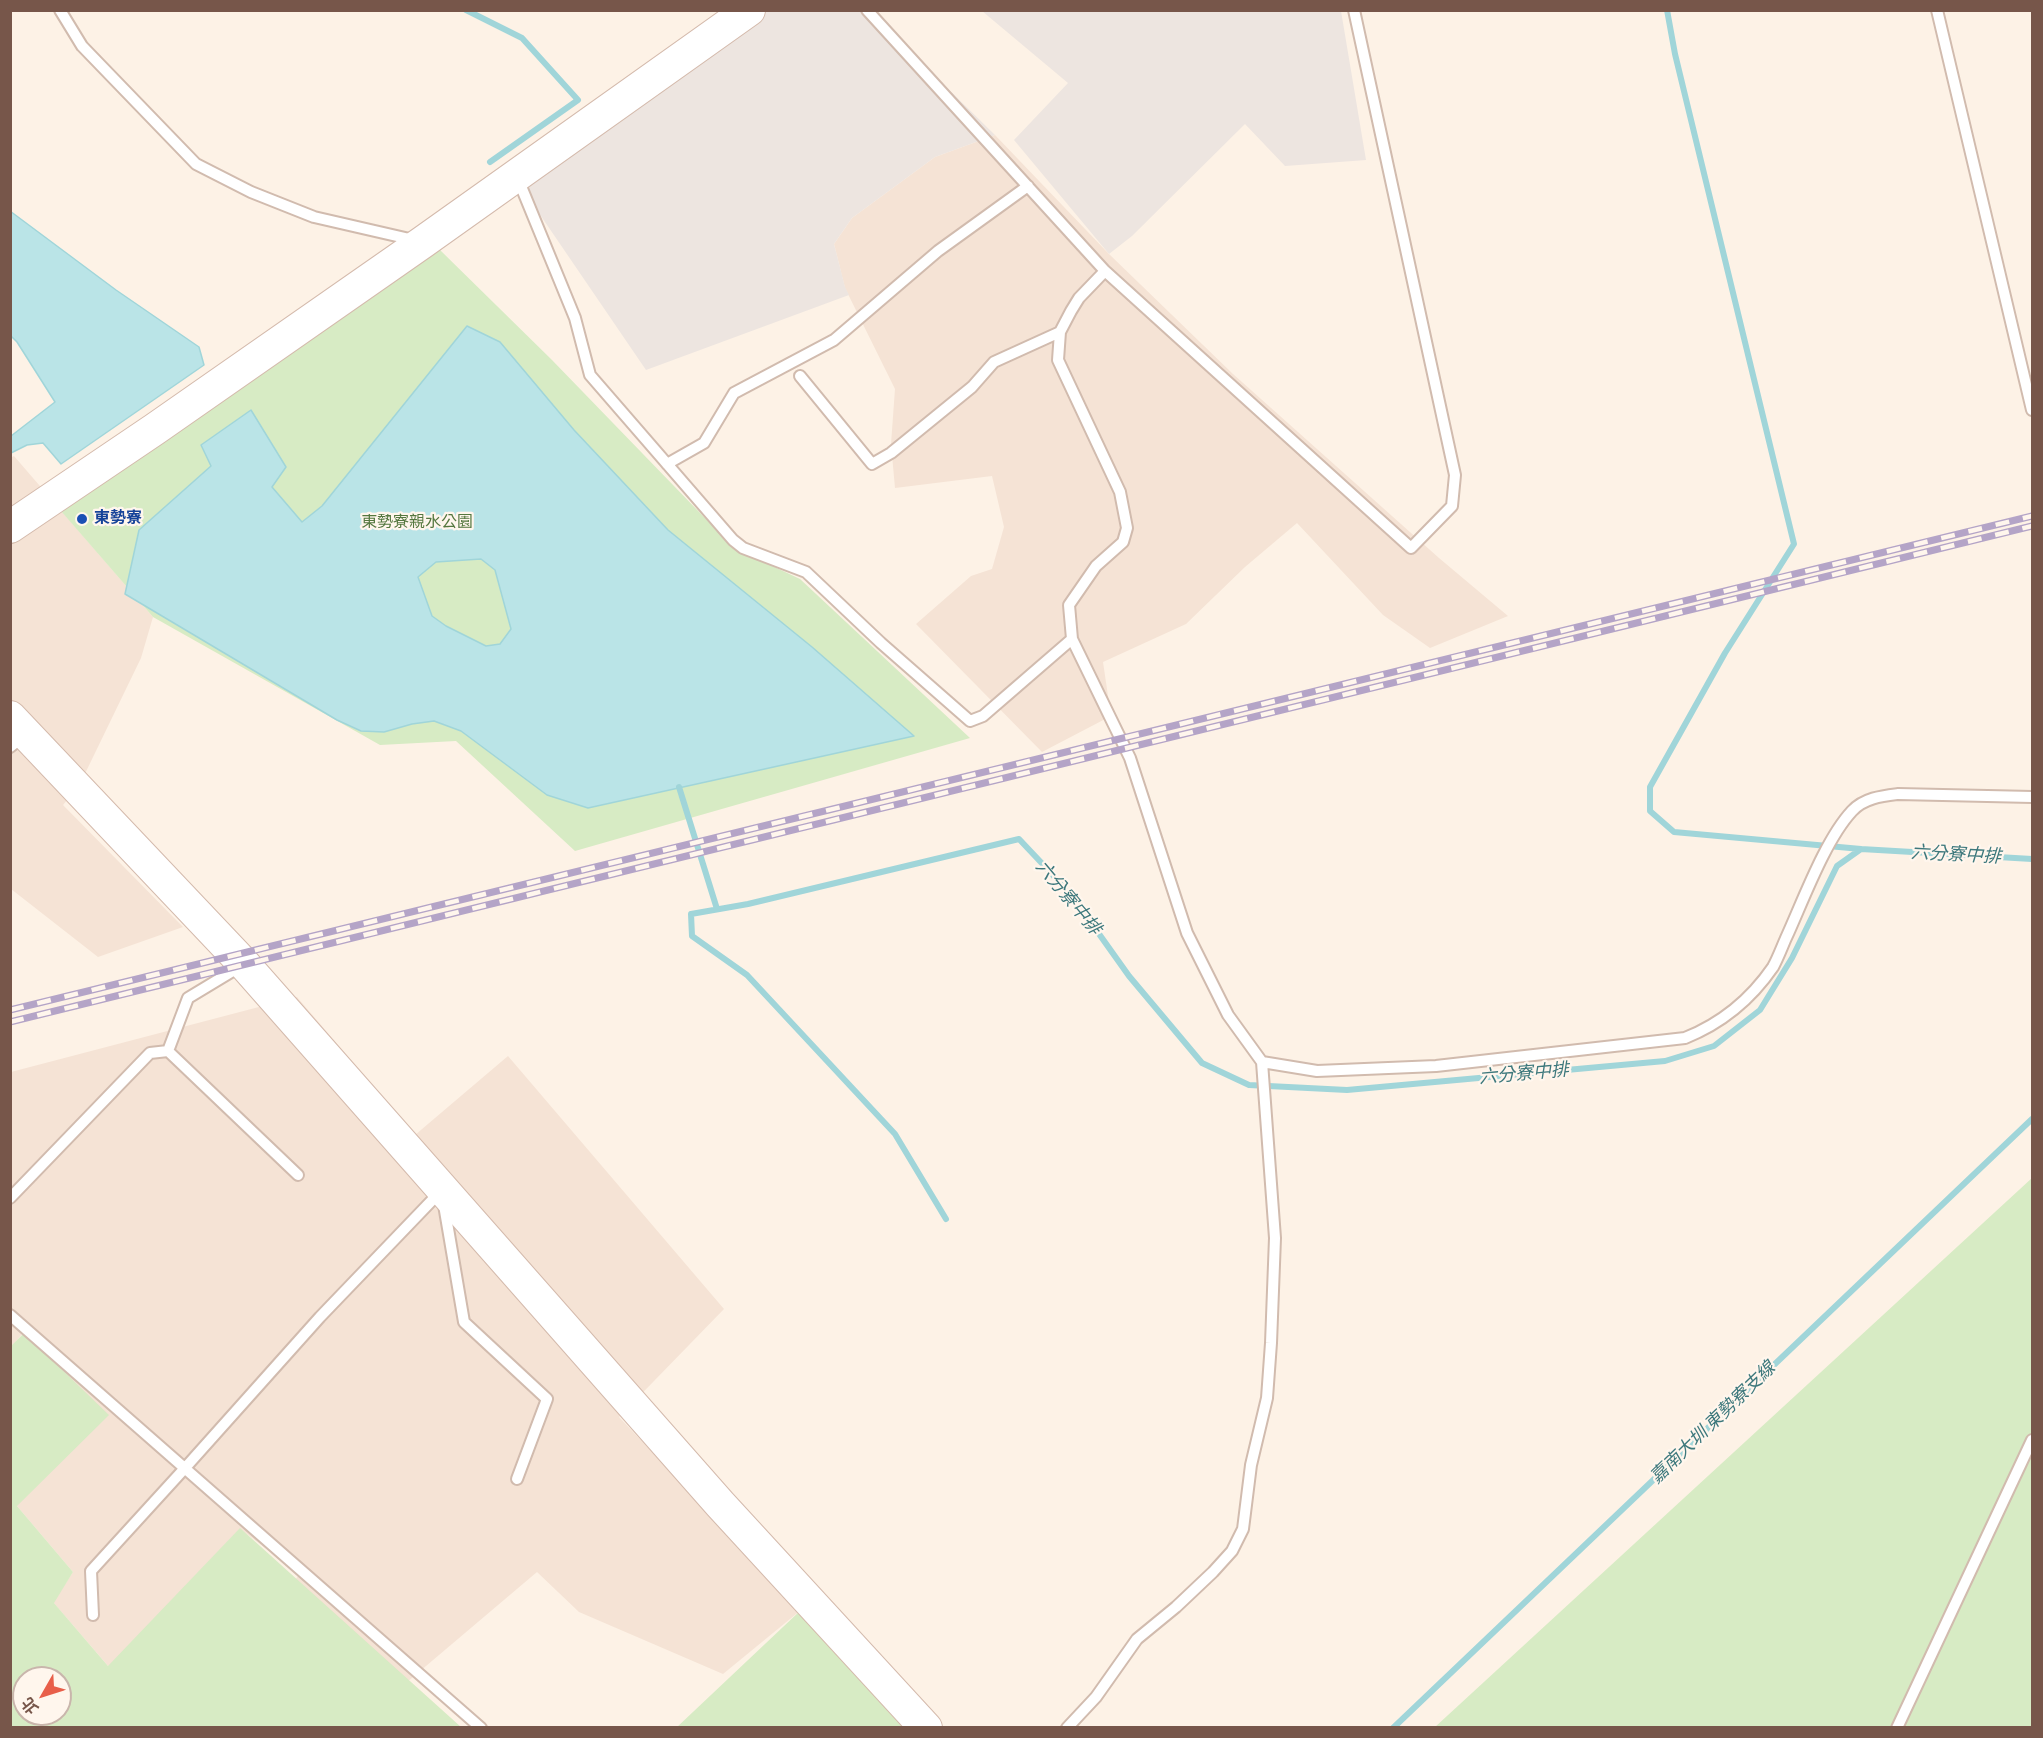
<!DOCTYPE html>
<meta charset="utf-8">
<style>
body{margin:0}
#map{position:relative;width:2043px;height:1738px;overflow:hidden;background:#fdf2e6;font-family:Manrope,"Noto Sans TC",sans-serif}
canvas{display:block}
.frame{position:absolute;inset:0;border:12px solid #77564a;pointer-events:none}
.north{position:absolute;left:12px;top:1666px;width:60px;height:60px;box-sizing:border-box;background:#fff6ed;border:2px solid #c9b6ac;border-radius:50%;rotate:231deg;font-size:16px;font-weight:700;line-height:24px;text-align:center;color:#77564a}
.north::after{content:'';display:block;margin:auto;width:21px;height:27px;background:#e85f4a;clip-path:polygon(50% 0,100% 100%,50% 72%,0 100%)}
</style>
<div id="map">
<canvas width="2043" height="1738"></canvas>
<div class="frame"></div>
<div class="north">北</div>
</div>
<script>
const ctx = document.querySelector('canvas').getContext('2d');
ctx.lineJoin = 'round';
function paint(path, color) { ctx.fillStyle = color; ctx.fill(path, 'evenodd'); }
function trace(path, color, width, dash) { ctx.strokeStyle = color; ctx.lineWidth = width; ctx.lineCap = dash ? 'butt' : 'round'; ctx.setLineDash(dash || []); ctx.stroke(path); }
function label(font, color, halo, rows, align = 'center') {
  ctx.font = font + ' Manrope,"Noto Sans TC",sans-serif'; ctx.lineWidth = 4.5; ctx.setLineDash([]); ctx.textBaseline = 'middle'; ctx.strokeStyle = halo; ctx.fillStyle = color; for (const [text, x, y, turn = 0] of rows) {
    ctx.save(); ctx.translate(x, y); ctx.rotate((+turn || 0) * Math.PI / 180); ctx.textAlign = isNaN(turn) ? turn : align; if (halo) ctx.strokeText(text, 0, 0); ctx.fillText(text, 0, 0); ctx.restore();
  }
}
const residential = new Path2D(`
 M995 135 1109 254 1233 374 1439 558 1508 616 1430 648 1383 615 1297 523 1245 567 1186 624 1103 662 1111 716 1042 752 916 624 971 576 992 569 1004 527 992 476 895 488 891 444 895 389 845 288 834 244 852 218 935 157Z
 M14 456 153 617 141 658 79 786 63 805 183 927 98 957 11 889 10 458Z
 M297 997 415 1135 508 1056 724 1309 619 1417 801 1610 723 1674 579 1612 537 1572 354 1727 229 1654 300 1574 240 1529 109 1667 53 1602 73 1572 17 1506 23 1333 11 1347V1072Z`);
const industrial = new Path2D(`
 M754 11H869L995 135 935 157 852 218 834 244 845 287 849 295 646 370 515 178Z
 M982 11H1341L1366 160 1285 166 1245 124 1132 236 1109 254 1014 140 1068 83Z`);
const green = new Path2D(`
 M440 250 552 360 734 548 800 579 970 738 575 851 456 741 380 745 153 617 61 511Z
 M2032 1178V1727H1435Z
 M24 1333 109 1415 17 1506 73 1572 54 1603 108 1666 240 1528 461 1727H11L10 1347ZM24 1678H60V1714H24Z
 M801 1610 908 1728H676Z`);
const water = new Path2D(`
 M10 211 116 290 199 347 204 365 61 464 43 443 27 445 11 453V436L55 402 17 342 11 336Z
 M467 326 500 342 574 430 668 530 812 647 914 736 588 808 547 795 461 731 434 721 412 724 384 732 361 731 337 720 125 594 139 530 211 466 201 445 251 410 286 467 272 487 302 522 322 506ZM481 559 495 570 511 629 500 644 486 646 446 626 432 616 418 577 436 562Z`);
const stream = new Path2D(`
 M466 10 522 38 578 100 490 162
 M1667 10 1675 54 1794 544 1725 653 1650 787V811L1674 832 1861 849
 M679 787 717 909
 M946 1219 895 1134 747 975 692 936 691 914 748 904 1019 839 1052 874 1082 910 1129 976 1202 1063 1249 1085 1347 1090 1665 1061 1714 1046 1760 1010 1792 958 1837 866 1861 849 2032 859
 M1393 1728 2032 1119`);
const lane = new Path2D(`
 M60 10 82 46 196 164 251 192 314 217 414 240
 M867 10 1105 271 1411 548 1452 506 1455 475 1354 10
 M1937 10 2032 410
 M518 179 575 318 590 375 733 540 743 548 806 572 881 643 970 721 983 716 1072 639 1069 605 1096 566 1123 542 1127 528 1120 492 1058 360 1060 332 1071 311 1079 298 1105 271
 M800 376 872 464 891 453 972 387 994 362 1060 332
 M667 464 704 443 734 393 834 340 938 251 1028 186
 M1072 639 1130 758 1187 933 1228 1015 1262 1062 1317 1071 1436 1066 1685 1038C1720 1024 1751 999 1773 967 1778 958 1782 947 1786 938 1803 901 1825 840 1852 811 1864 798 1882 796 1898 794L2032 797
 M10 747 25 735
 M168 1051 298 1175
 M10 1198 150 1053 168 1051 188 998 241 966
 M444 1205 464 1322 547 1399 517 1479
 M10 1315 481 1728
 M93 1615 91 1571 185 1468 320 1317 440 1192
 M1067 1728 1096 1697 1137 1639 1176 1607 1213 1572 1232 1551 1243 1529 1251 1465 1267 1398 1271 1343 1275 1238 1262 1062
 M1897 1728 2032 1440`);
const secondary = new Path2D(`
 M10 527 155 429 423 242 749 10
 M10 717 244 964 720 1504 926 1728`);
const rail = new Path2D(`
 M10 1010 2032 516
 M10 1022 2032 526`);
const markers = [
 [82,519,6,"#1a4fb4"]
];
const transitNames = [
 ["東勢寮",94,519]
];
const parkNames = [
 ["東勢寮親水公園",417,523]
];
const waterNames = [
 ["六分寮中排",1956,855,3],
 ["六分寮中排",1068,898,50],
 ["六分寮中排",1524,1074,-5],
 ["嘉南大圳 東勢寮支線",1713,1423,-44]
];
paint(residential, '#f5e3d5');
paint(industrial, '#ede5e0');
paint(green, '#d7ebc4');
paint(water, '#bae4e7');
trace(water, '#a0d5d9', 1.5);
trace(stream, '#a0d5d9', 6);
trace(lane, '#d1bbae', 14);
trace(secondary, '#d4baac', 34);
trace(lane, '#fff', 10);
trace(secondary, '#fff', 32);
trace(rail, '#b4a4c7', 7);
trace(rail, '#fff6ed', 4.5, [14]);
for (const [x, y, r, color] of markers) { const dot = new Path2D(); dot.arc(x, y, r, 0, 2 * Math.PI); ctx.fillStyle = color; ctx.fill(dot); trace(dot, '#fff6ed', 2); }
label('bold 16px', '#164399', '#fff6ed', transitNames, 'left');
label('16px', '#54773f', '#fff6ed', parkNames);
label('italic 18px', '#3d787c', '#fff6ed', waterNames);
</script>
